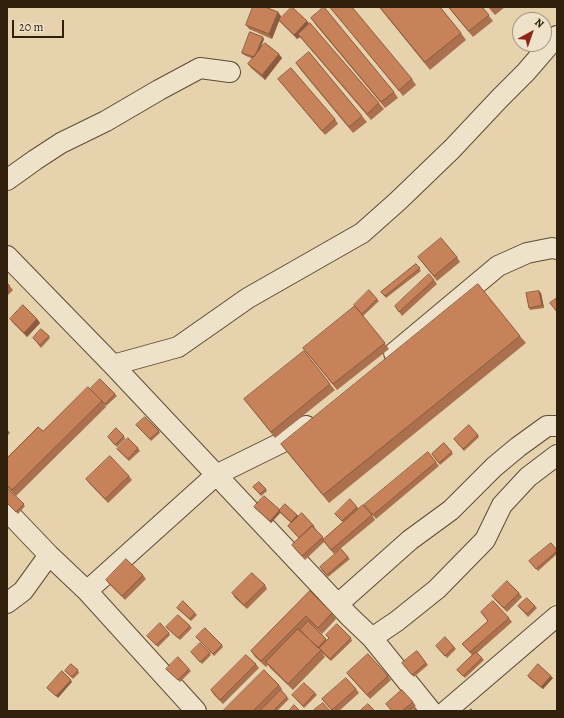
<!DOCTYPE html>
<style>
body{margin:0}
#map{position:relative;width:564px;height:718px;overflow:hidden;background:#e6d2ad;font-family:Alegreya,serif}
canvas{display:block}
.frame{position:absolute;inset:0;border:8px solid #31200b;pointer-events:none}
.north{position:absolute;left:512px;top:12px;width:40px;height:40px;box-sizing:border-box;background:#efe2ca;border:1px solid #a3947e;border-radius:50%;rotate:40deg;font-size:11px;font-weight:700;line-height:16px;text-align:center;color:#31200b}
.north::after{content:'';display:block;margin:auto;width:14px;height:18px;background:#8f2418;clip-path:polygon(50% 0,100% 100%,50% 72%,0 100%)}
.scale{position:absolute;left:12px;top:20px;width:52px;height:18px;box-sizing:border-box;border:2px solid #31200b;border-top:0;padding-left:5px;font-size:12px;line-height:14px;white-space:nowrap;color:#31200b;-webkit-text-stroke:3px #efe2ca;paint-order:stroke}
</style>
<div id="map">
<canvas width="564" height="718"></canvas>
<div class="frame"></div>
<div class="north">N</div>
<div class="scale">20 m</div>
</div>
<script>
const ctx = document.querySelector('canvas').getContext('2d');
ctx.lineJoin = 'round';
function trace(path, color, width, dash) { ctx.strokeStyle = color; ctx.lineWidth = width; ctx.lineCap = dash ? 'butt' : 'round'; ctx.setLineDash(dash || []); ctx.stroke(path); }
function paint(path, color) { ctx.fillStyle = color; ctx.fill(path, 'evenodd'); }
const minor = new Path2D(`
 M7 180 35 160 61 143 106 121 159 90 200 68 230 72
 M7 256 113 365 349 616 372 638 431 711
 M394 353 498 266 527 253 552 248 557 249
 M113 365 178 347 248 298 362 233 398 201 452 149 500 98 526 72 557 36
 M7 511 49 555 87 591 196 711
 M87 591 216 475 289 439 306 426
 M7 603 23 591 49 555
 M338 604 410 540 451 510 494 467 518 447 547 426H557
 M372 638 397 621 437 589 485 540 502 505 528 477 557 455
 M446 711 557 616`);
const wall = new Path2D(`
 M330 7 412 79 416 85 403 96Z
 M379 7H440L461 33 466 40 430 70Z
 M448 7H482L493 21 473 37Z
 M488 7H505L495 15Z
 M281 16 280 19 307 21 379 103 384 109 371 120 300 37 297 39 279 21 272 39 249 29 246 25Z
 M311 18 394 92 398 98 385 108 315 24Z
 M264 39 260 49 282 58 265 80 251 68 248 64 253 59 244 55 242 53Z
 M296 63 362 116 367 122 353 133 300 69Z
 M278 79 335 119 338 124 325 135Z
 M418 257H457L460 262 437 281Z
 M416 264 421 271 386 298 381 292Z
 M434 280 437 284 402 316 395 306Z
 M7 283 13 290 7 296Z
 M539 291 541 293 544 308 530 310 529 308Z
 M377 299 379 301 363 316 389 349 337 390 303 348Z
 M10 319H37L40 323 27 337 13 323Z
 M49 336 50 338 41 348 33 338Z
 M520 336 526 343 329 503 287 452 281 444Z
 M330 384 335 390 275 438 244 399Z
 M90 389 115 394 117 396 106 406 104 404 106 407 16 496 7 487V458L43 431Z
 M136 425 159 431 160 433 151 441Z
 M7 429 10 433 7 436Z
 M478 435 479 437 464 451 454 439Z
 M124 436 125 439 117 447 108 437Z
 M444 443 453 454 440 465 432 454Z
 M138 448 140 451 129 461 117 449Z
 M436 462 439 466 376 519 364 505Z
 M129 476 132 480 108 503 89 483 86 479Z
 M253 487 266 489 267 491 261 496Z
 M7 488 25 506 18 514 7 503Z
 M254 507 280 510 297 515 298 517 314 526 315 528 324 539 343 522 335 514 357 507 359 509 372 515 375 520 334 554 324 542 305 560 295 549 292 545 299 538 288 526 291 523 280 513 271 523 256 509Z
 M557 550V554L538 571 531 563Z
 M348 557 350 559 328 577 321 569Z
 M143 575 146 579 125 600 109 584 106 580Z
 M265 585 267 589 247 609 235 598 232 593Z
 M310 591 332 613 336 619 322 634 310 622 327 640 329 638 326 635 351 638 352 641 331 661 322 653 325 657 293 690 270 668 268 665 266 667 255 657 251 651Z
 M519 593 522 597 507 612 495 600 492 596Z
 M518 606H535L537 608 528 617Z
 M177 608 195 613 197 615 191 621Z
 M481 612 509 618 512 622 477 653 484 660 465 678 457 670 472 655 462 644 488 621Z
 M190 626 192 628 180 640 166 627Z
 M169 633 170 635 158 647 147 636Z
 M196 637 222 645 223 647 214 656Z
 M436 646 454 647 456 649 447 658Z
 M417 651 428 665 414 677 404 666Z
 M191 652 210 653 211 655 202 664Z
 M256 664 259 668 223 704 214 695 211 690Z
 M166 669H189L191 671 180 682Z
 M78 670 79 673 73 679 65 671Z
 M347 673 388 676 391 680 370 699 350 677Z
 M528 676 553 678 543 689 529 678Z
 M279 685 282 689 260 711H223Z
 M356 689 359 693 339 711H332L322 699Z
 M315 693 317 695 304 708 292 695Z
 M287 697 289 699 277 711H260Z
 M413 702 416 706 414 707 417 711H392L386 704Z`);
const shadedWall = new Path2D(`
 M278 12 281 16 272 39 269 34Z
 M307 21 310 26 298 34 300 37 297 39 294 35Z
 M263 37 264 39 256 60 255 58Z
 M279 54 282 58 265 80 262 75Z
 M539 291 541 293 544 308 542 305Z
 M37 319 40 323 27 337 24 333Z
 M280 510 279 511 280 513 271 523 270 521Z
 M297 515 299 517 292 524 291 522Z
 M551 676 553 678 543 689 541 687Z
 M71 680 72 682 58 698 56 696Z`);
const building = new Path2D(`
 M253 7H265L278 12 269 34 246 25Z
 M292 7 307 21 294 35 279 20Z
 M324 7 394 92 381 102 311 18Z
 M330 7H352L412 79 399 90Z
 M380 7H440L461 33 425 62Z
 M449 7H482L489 15 469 31Z
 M310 23 379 103 367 114 298 34Z
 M250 32 263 37 256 54 254 57 242 53Z
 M265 43 279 54 262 75 248 64Z
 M309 52 362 116 349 127 296 63Z
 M291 68 335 119 322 131 278 79Z
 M441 238 457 257 434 276 418 257Z
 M416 264 420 268 385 296 381 292Z
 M429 274 434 280 399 312 395 306Z
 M7 283 10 286 7 289Z
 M478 284 520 336 323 495 281 444Z
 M369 290 377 299 362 314 354 305Z
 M539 291 542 305 529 308 526 293Z
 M557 298V312L550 303Z
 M23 305 37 319 24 333 10 319Z
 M355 306 385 343 333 384 303 348Z
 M41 329 49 336 40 345 33 338Z
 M304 351 330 384 271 432 244 399Z
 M100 379 115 394 105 404 90 389Z
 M88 387 102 401 12 490 7 485V458L38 427 43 431Z
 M145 417 159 431 150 439 136 425Z
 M469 425 478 435 463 449 454 439Z
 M116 428 124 436 115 445 108 437Z
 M128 438 138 448 128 459 117 449Z
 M444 443 452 452 439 463 432 454Z
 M428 452 436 462 373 515 364 505Z
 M110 456 129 476 105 499 86 479Z
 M259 482 266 489 260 494 253 487Z
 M7 488 24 504 16 512 7 503Z
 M264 496 280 510 270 521 254 507Z
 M350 499 357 507 342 521 335 514Z
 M285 504 297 515 291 522 279 511Z
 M363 505 372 515 331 550 323 540Z
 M302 513 314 526 313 527 312 526 299 538 288 526Z
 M312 526 323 537 302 556 292 545Z
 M551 543 557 550V551L536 569 529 561Z
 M341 549 348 557 327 575 320 567Z
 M126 559 143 575 122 596 106 580Z
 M252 573 265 585 244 605 232 593Z
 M507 581 519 593 504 608 492 596Z
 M310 591 332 613 318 628 306 616 261 661 251 651Z
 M527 598 535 606 527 614 518 606Z
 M183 601 195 613 190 619 177 608Z
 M493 601 509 618 470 652 462 644 488 621 481 612Z
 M178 615 190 626 178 638 166 627Z
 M308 621 326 639 318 648 300 630Z
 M160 623 169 633 156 645 147 636Z
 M337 624 351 638 330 659 319 648 329 638 326 635Z
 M205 628 222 645 213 654 196 637Z
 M298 629 321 650 288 684 266 662Z
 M445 637 454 647 445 656 436 646Z
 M200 643 210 653 200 662 191 652Z
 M417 651 426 663 412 675 402 663Z
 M476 652 482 658 463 676 457 670Z
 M368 654 388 676 367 695 347 673Z
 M246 655 256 664 220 700 211 690Z
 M178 657 189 669 178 680 166 669Z
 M71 664 78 670 72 677 65 671Z
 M538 664 551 676 541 687 528 676Z
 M264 670 279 685 253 711H223Z
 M62 671 71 680 56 696 47 688Z
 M346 678 356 689 332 710 322 699Z
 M304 683 315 693 303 706 292 695Z
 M281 690 287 697 273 711H260Z
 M402 690 413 702 402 711H392L386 704Z
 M323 703 330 711H315L314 710Z
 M368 704 375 711H360Z
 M294 705 300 711H289Z
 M414 707 417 711H409Z
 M471 709 473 711H469Z`);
trace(minor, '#5e4c34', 22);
trace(minor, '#efe2ca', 20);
paint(wall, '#ab704d');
paint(shadedWall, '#8b5b3f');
paint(building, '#c7825a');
trace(building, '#8b5b3f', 1);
</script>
